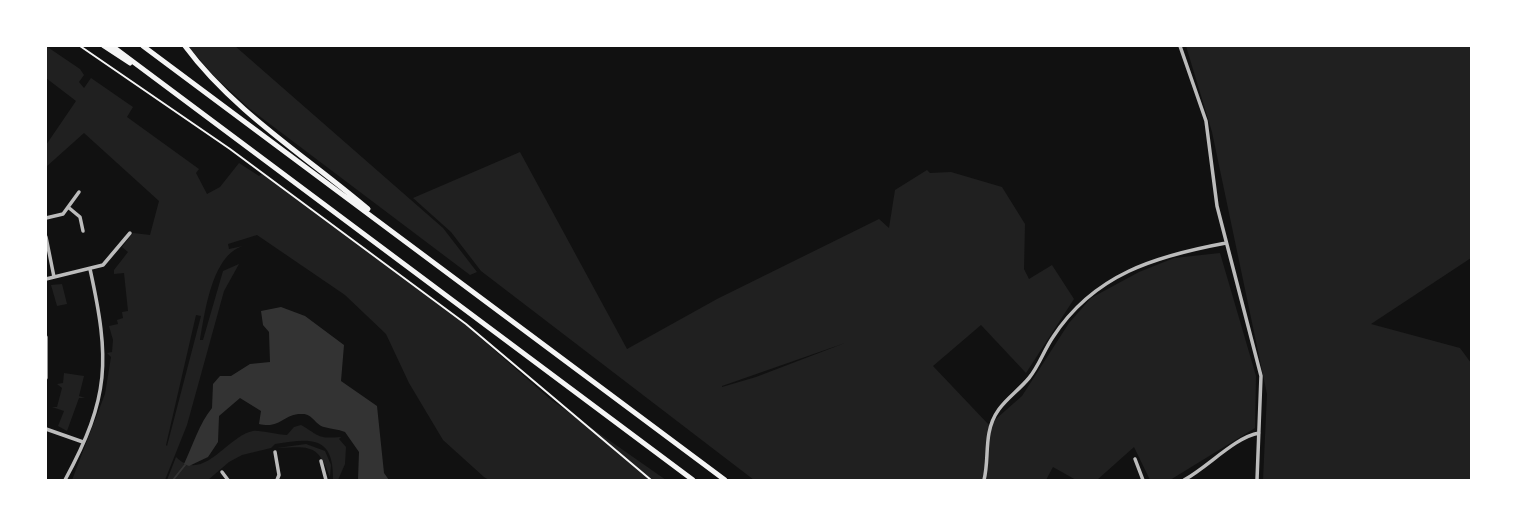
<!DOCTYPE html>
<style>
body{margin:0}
#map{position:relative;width:1517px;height:526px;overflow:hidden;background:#111;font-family:"Public Sans",sans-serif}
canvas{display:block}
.frame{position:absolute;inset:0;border:47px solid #fff;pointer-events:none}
</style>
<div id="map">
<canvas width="1517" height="526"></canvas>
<div class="frame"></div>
</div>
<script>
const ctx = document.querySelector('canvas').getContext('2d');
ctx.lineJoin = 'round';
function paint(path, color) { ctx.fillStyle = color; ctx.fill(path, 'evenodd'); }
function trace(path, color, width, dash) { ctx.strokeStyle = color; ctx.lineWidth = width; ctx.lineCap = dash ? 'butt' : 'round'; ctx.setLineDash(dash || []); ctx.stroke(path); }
const green = new Path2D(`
 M46 46 80 69 84 75 79 82 84 88 91 78 133 107 127 117 199 169 196 173 207 194 220 187 239 163 259 176 262 174 467 326 550 399 666 480H489L484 477 443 440 409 383 386 334 345 295 257 235 228 244 229 249 243 246C212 255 205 312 200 340H203L223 271 239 264 224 291 187 425 165 480H72L105 394 111 357 107 353 112 352 113 340 109 326 118 324 117 320 123 318 122 312 128 311 124 273 114 274V270L128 252 122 247 133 233 150 235 159 201 84 133 46 167V145L76 101 46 78ZM196 315 201 316 167 446 166 445Z
 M188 46H235L443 228 477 272 470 275 250 109 214 76Z
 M1186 46H1471V258L1371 324 1460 348 1471 363V480H1263L1267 394 1212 132Z
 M520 152 627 349 717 299 879 219 889 228 895 190 927 170 930 173 951 172 1002 187 1025 224 1024 269 1029 279 1052 265 1074 299 1026 373 981 325 933 366 989 425 1022 396 1069 323 1091 298 1139 272 1174 258 1220 253 1256 376 1255 428 1170 480H1150L1134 447 1097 480H1076L1053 467 1046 480H754L481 271 451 232 413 198ZM845 343 756 377 722 387V386Z
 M62 284 67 304 57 306 51 285Z
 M64 373 84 376 79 396 85 398H79L67 431 58 426 64 411 52 407H57L62 388 57 384 63 383Z
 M301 425C320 436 317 439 341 437L339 439 346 447 345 464 338 480H333C334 436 312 438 275 444L271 448 242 455 229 462 208 480H167L176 457C203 484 227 436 253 431 260 430 277 435 287 435L294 427Z
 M306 444 325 451 331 465 330 477C318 445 312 446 277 448Z`);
const water = new Path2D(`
 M281 307 305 316 344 345 341 381 377 406 384 473 389 480H358L359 452 345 432C338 429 331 429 324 427 314 424 313 413 301 414 283 414 281 429 259 424L261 411 240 398 219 416 218 442 208 457 189 466 184 464C193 445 199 424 212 408L213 384 220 376H231L250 364 270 362 269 332 263 325 261 311Z`);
const stream = new Path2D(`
 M173 480 185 465`);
const path = new Path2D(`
 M80 46 230 149 466 324 651 480`);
const minor = new Path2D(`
 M1180 46 1206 121 1217 206 1261 376 1257 480
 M68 207 80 217 83 231
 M46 218 63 214 79 192
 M46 237 54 277
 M46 279 103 265 130 233
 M46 337V378
 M46 429 83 442
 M275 452 279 475 277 480
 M1135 459 1143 480
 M321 461 326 480
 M222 472 228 480
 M65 480C110 397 110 360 90 269
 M984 480C988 464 986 449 989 433 994 405 1013 397 1029 378 1039 366 1044 350 1053 337 1094 274 1156 256 1226 243
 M1184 480C1208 467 1235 437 1259 433`);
const trunk = new Path2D(`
 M104 46 130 63
 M112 46 693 480
 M143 46 725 480
 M185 46C233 111 307 157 368 209`);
paint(green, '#202020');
paint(water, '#333');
trace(stream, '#333', 2);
trace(path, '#f5f5f5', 2);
trace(minor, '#bcbcbc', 3.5);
trace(trunk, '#f5f5f5', 5);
</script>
